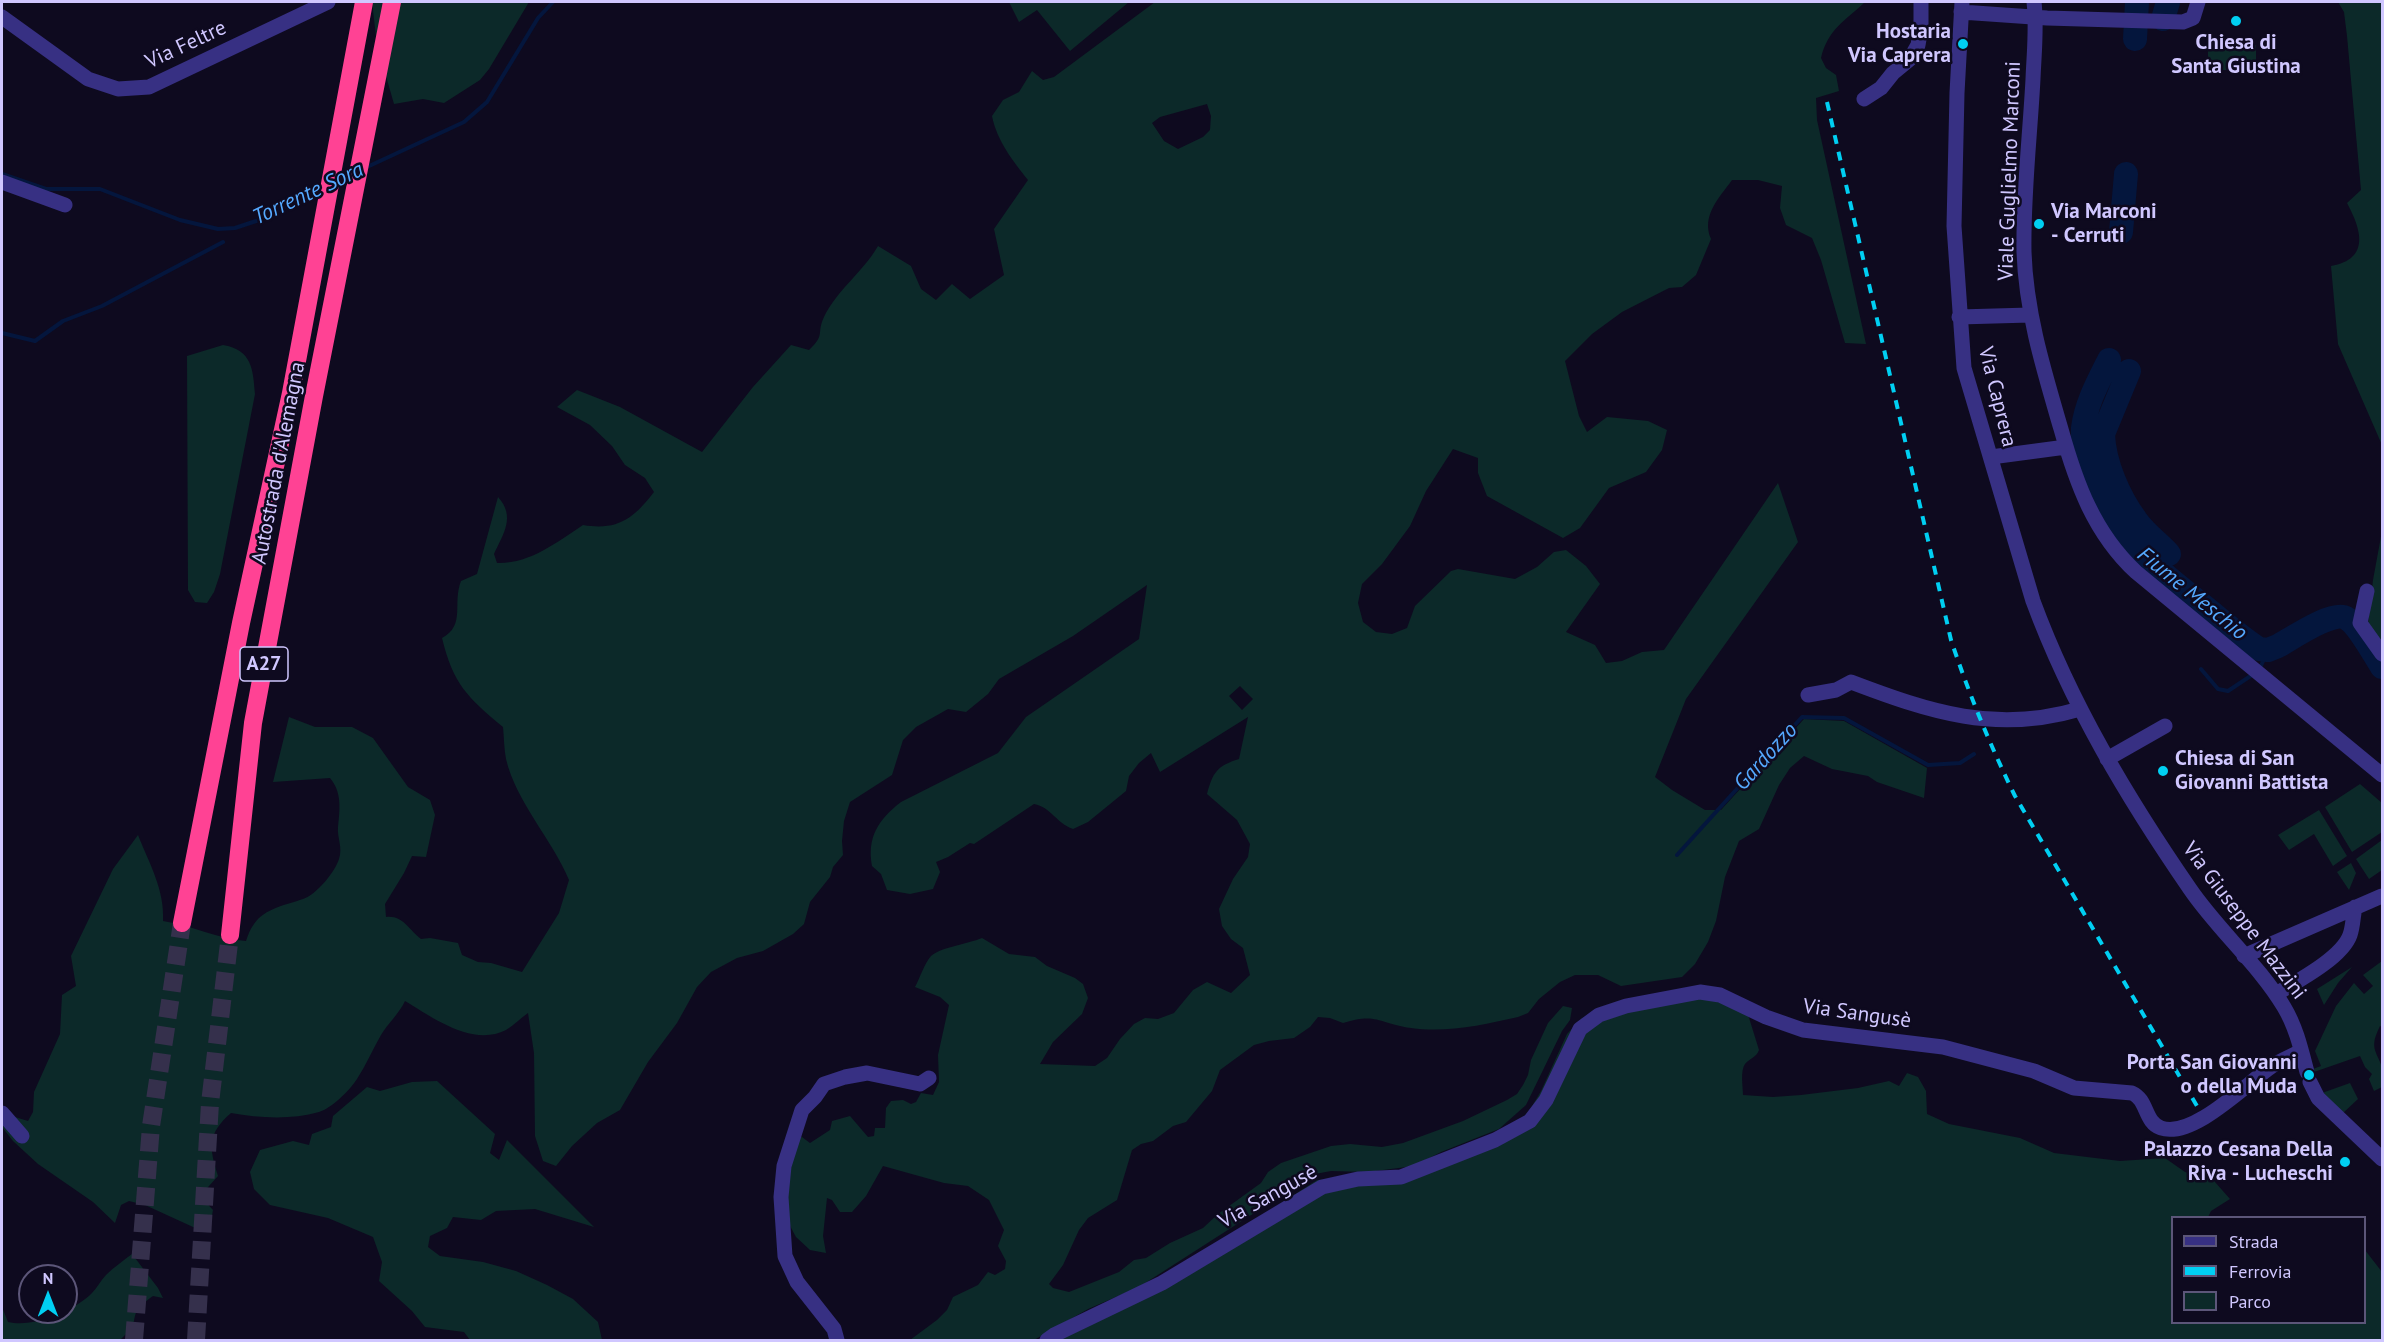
<!DOCTYPE html>
<meta charset="utf-8">
<style>
body{margin:0}
#map{position:relative;width:2384px;height:1342px;overflow:hidden;background:#0e0a1f;font-family:"PT Sans",sans-serif}
canvas{display:block}
.frame{position:absolute;inset:0;border:3px solid #d0c7ff;pointer-events:none}
.legend{position:absolute;left:2171px;top:1216px;width:195px;height:108px;box-sizing:border-box;background:#0e0a1f;border:2px solid #5c5679;margin:0;padding:8px 10px;list-style:none;font-size:18px;color:#d0c7ff}
.legend li{display:flex;align-items:center;gap:12px;height:30px}
.legend b{width:30px;border:2px solid #5c5679}
.north{position:absolute;left:18px;top:1264px;width:60px;height:60px;box-sizing:border-box;background:#0e0a1f;border:2px solid #5c5679;border-radius:50%;rotate:0deg;font-size:16px;font-weight:700;line-height:24px;text-align:center;color:#d0c7ff}
.north::after{content:'';display:block;margin:auto;width:21px;height:27px;background:#00cff2;clip-path:polygon(50% 0,100% 100%,50% 72%,0 100%)}
</style>
<div id="map">
<canvas width="2384" height="1342"></canvas>
<div class="frame"></div>
<ul class="legend">
<li><b style="height:8px;background:#373083"></b>Strada</li>
<li><b style="height:8px;background:#00cff2"></b>Ferrovia</li>
<li><b style="height:16px;background:#0c2929"></b>Parco</li>
</ul>
<div class="north">N</div>
</div>
<script>
const ctx = document.querySelector('canvas').getContext('2d');
ctx.lineJoin = 'round';
function paint(path, color) { ctx.fillStyle = color; ctx.fill(path, 'evenodd'); }
function trace(path, color, width, dash) { ctx.strokeStyle = color; ctx.lineWidth = width; ctx.lineCap = dash ? 'butt' : 'round'; ctx.setLineDash(dash || []); ctx.stroke(path); }
function label(font, color, halo, rows, align = 'center') {
  ctx.font = font + ' "PT Sans",sans-serif'; ctx.lineWidth = 5; ctx.setLineDash([]); ctx.textBaseline = 'middle'; ctx.strokeStyle = halo; ctx.fillStyle = color; for (const [text, x, y, turn = 0] of rows) {
    ctx.save(); ctx.translate(x, y); ctx.rotate((+turn || 0) * Math.PI / 180); ctx.textAlign = isNaN(turn) ? turn : align; if (halo) ctx.strokeText(text, 0, 0); ctx.fillText(text, 0, 0); ctx.restore();
  }
}
const green = new Path2D(`
 M372 2H529L489 69 480 80 444 103 423 99 394 104 377 45Z
 M1009 2H1129L1070 51 1037 10 1019 22Z
 M1155 2H1865C1845 21 1828 29 1821 58L1826 68 1836 75 1839 91 1816 98 1817 120 1866 344 1845 343 1821 260 1812 238 1786 225 1780 208 1782 186 1758 180H1732C1719 198 1701 216 1711 239L1696 275 1682 287 1669 288 1622 312 1592 334 1565 361 1579 416 1587 432 1607 417 1648 421 1667 430 1662 450 1646 472 1609 488 1580 528 1563 538 1487 496 1478 473V458L1453 449 1426 491 1410 526 1382 564 1362 584 1358 603 1363 622 1376 632 1392 634 1407 628 1415 606 1451 571 1458 569 1515 579 1537 567 1554 552 1566 550 1586 566 1600 584 1566 632 1595 645 1606 663 1622 661 1642 652 1664 650 1778 483 1798 542 1686 699 1655 777 1672 790 1705 810H1721L1804 719 1844 721 1927 768 1924 798 1877 782 1868 776 1832 769 1804 756 1790 768 1779 785 1759 829 1739 841 1725 877 1716 921 1708 942 1695 964 1682 977 1621 986 1598 975H1575L1560 982 1539 999 1528 1013 1518 1017C1483 1025 1446 1033 1411 1028 1380 1024 1377 1012 1343 1023L1330 1018 1318 1017 1310 1027 1294 1038 1269 1041 1254 1045 1220 1070 1212 1091 1186 1122 1173 1126 1153 1141 1141 1144 1132 1150 1117 1200 1088 1218 1079 1230 1063 1265 1049 1284 1053 1288 1069 1292 1119 1272 1134 1260 1146 1258 1170 1243 1203 1228 1218 1214 1261 1183 1268 1172 1281 1163 1331 1146 1350 1144 1382 1147 1403 1143 1463 1121 1507 1100 1517 1094 1523 1085 1528 1075 1531 1060 1548 1023 1563 1006 1572 1008 1570 1020 1562 1031 1526 1105 1499 1129 1441 1152 1414 1166 1368 1172 1331 1171 1315 1174 1139 1287 1088 1309 1034 1340H910L937 1320 947 1310 953 1297 978 1285 988 1272 995 1275 1005 1269 1006 1261 998 1246 1004 1230 989 1200 968 1186 944 1183 883 1166 866 1196 852 1212H840L832 1200 827 1198 823 1236 826 1253 810 1250 796 1237 783 1213 785 1183 798 1134 810 1143 830 1130 832 1121 850 1116 868 1137 874 1136 875 1128H885L886 1108 891 1101 903 1100 911 1104 916 1102 921 1093 933 1095 939 1082 938 1055 949 1005 940 997 915 987C920 978 924 964 931 956 941 947 968 944 982 938L1009 954 1035 957 1047 966 1075 978 1083 984 1088 998 1082 1014 1053 1042 1040 1064 1095 1066 1107 1058 1120 1039 1134 1024 1145 1018 1158 1019 1174 1013 1193 990 1207 982 1231 993 1250 975 1243 948 1231 939 1222 926 1219 909 1233 879 1248 857 1250 844 1237 820 1207 794C1213 772 1217 766 1239 759L1248 717 1160 772 1151 753 1139 763 1129 776 1126 791 1088 822 1073 829C1056 823 1051 807 1034 804L974 844 970 843 948 857 936 862 940 872 933 889 910 894 887 890 881 874 872 866C867 837 878 820 901 802L998 753 1026 717 1139 639 1147 585 1073 636 999 679 988 694 966 712 948 709 916 727 903 740 892 775 850 802 844 821 842 841 843 855 833 867 830 877 810 902 804 924 793 934 763 951 737 958 711 972 697 987 677 1023 648 1062 620 1110 597 1123 572 1146 556 1166 543 1161 535 1136 534 1053 528 1013C521 1018 514 1025 506 1030 473 1047 433 1018 405 1001 399 1014 388 1023 381 1035 373 1049 366 1065 357 1079 349 1091 332 1108 319 1112 291 1120 259 1118 231 1113 207 1134 209 1147 218 1176L200 1196 213 1210 211 1221 204 1232 145 1205 129 1201 121 1205 115 1223 93 1202 38 1164 13 1141 2 1127V1113L28 1121 33 1112 34 1092 60 1034 62 995 76 986 71 956 113 869 138 835C149 863 165 890 163 921 191 925 217 939 246 941 248 935 250 929 254 924 265 908 286 905 303 899 316 895 335 872 339 859 343 847 337 838 338 827 340 809 342 792 330 778L273 782 289 717 315 727H352L373 738 408 787 430 800 435 815 426 857 412 856 404 873 385 904 386 917C403 915 409 930 421 939L430 938 458 943 462 955 478 962 491 963 522 972 559 913 569 880C552 839 516 802 506 759 504 749 504 737 503 727 468 698 453 684 442 638 466 625 452 604 461 581L477 574 498 497C516 517 503 534 494 554L497 563C530 564 557 542 583 525 618 531 634 518 654 492L645 478 625 465 612 446 590 425 557 407 577 390 620 407 702 452 753 387 791 345 809 350C826 334 816 334 824 317 837 290 863 272 878 246L911 266 921 289 936 300 952 284 970 299 1004 275 994 229 1028 180C1013 161 997 141 992 116L1003 100 1019 92 1032 71 1043 80 1054 77ZM1207 104 1211 116 1210 130 1203 137 1178 149 1164 141 1152 123 1160 117ZM1240 686 1253 699 1242 710 1229 696Z
 M2338 2H2382V445L2338 344 2331 266C2371 259 2361 229 2347 203L2361 190 2347 36 2344 12Z
 M2208 45H2256V70H2208Z
 M223 345C252 350 253 369 255 394L220 574 214 592 207 603 195 602 188 590 187 356Z
 M2382 531V643L2368 624 2373 580Z
 M2360 784 2382 803V832L2352 852 2325 807Z
 M2319 810 2347 856 2333 866 2314 834 2289 850 2278 835Z
 M2382 840V870L2369 879 2356 859Z
 M2351 863 2356 873 2349 890 2337 872Z
 M2382 961V1027L2380 1026C2369 1048 2376 1050 2382 1067 2384 1072 2382 1082 2382 1087L2374 1091 2369 1079 2372 1074 2365 1067 2360 1056 2314 1072 2313 1069 2321 1066 2315 1051 2336 1006 2354 983 2364 994 2373 986 2363 975Z
 M2352 967 2338 983 2324 1005 2317 989Z
 M1695 989 1746 1008 1759 1050C1756 1058 1750 1058 1745 1064 1740 1071 1743 1087 1743 1095L1773 1097 1801 1095 1858 1088 1889 1081 1899 1086 1907 1073 1918 1077 1926 1091 1927 1114 1949 1124 2020 1138 2054 1153 2120 1161 2165 1158 2185 1172 2195 1175 2207 1173 2230 1199 2211 1211 2208 1217 2172 1218V1322H2364L2365 1250 2382 1272V1340H1047L1142 1293 1317 1180 1416 1172 1522 1119 1531 1108 1541 1091 1567 1034 1582 1018Z
 M437 1081 495 1134 490 1153 499 1160 507 1140 594 1227 535 1209 496 1211 481 1220 453 1217 447 1228 430 1236 428 1247 440 1256 483 1262 516 1271 547 1285 573 1299 598 1322 602 1340H470L464 1332 425 1327 412 1311 379 1281 382 1262 373 1237 328 1218 270 1205 254 1189 250 1172 260 1150 293 1141 309 1145 312 1134 331 1127 333 1116 367 1087 380 1091 412 1082Z
 M2350 1083 2358 1099 2342 1114 2322 1093Z
 M132 1254 158 1288 163 1298 153 1296C137 1308 136 1308 133 1327L120 1340H2V1307L8 1322C34 1328 74 1311 92 1293 97 1288 101 1280 106 1275 114 1267 123 1261 132 1254Z`);
const stream = new Path2D(`
 M367 167 464 122 487 102 538 18 553 2
 M2 174 46 189H100L180 220 218 229 235 228 259 220 322 189
 M337 182 352 174
 M2 333 35 341 63 321 102 306 223 242
 M2260 668 2268 650
 M2201 669 2218 689 2228 691 2255 673
 M1677 855 1802 717 1844 718 1928 765 1960 763 1974 754`);
const river = new Path2D(`
 M2163 19 2168 2
 M2135 39 2137 2
 M2121 232 2126 174
 M2109 360C2098 382 2086 404 2083 428 2082 442 2085 455 2089 469 2107 530 2153 566 2201 604 2220 619 2238 635 2259 649L2268 650 2278 646C2291 639 2333 610 2346 618 2358 624 2374 655 2382 667
 M2129 371 2103 434C2104 463 2119 497 2136 520 2145 533 2159 543 2169 554`);
const highwayTunnel = new Path2D(`
 M134 1340 151 1126 182 923
 M196 1340 210 1103 230 935`);
const minor = new Path2D(`
 M1962 2 1957 93 1954 226 1964 368 2033 601C2071 704 2128 799 2190 889 2218 930 2259 965 2284 1007 2296 1027 2301 1049 2307 1072
 M2034 2C2037 27 2034 53 2033 79 2030 136 2023 194 2024 252 2026 313 2044 371 2061 429 2076 483 2094 533 2136 572L2382 775
 M1961 12 2047 18 2183 22 2193 18 2198 2
 M2 17 88 79 118 89 149 87 328 2
 M1864 99 1881 88 1893 73 1910 59 1918 45 1921 28V2
 M2 182 65 205
 M1959 317 2030 315
 M1991 457 2066 447
 M2367 591 2360 623 2382 654
 M1808 695 1836 690 1851 682C1930 712 1996 734 2080 709
 M2107 759 2165 726
 M2244 956 2382 896
 M2276 994C2296 982 2342 958 2350 935 2353 927 2353 916 2355 907
 M2310 1082 2318 1098 2382 1159
 M2 1113 22 1136
 M837 1340 834 1329 797 1282 785 1256 781 1197 784 1166 802 1110 815 1097 824 1084 845 1077 867 1073 920 1084 929 1078
 M1047 1340 1054 1335 1162 1283 1322 1187 1358 1179 1401 1177 1495 1140 1530 1121 1546 1100 1580 1029 1599 1015 1626 1006 1700 992 1720 995 1766 1017 1803 1030 1943 1047 2034 1071 2074 1088 2132 1093C2148 1100 2144 1122 2161 1128 2193 1139 2247 1083 2272 1066 2281 1060 2292 1056 2301 1051`);
const highway = new Path2D(`
 M182 923 241 623 291 393 364 2
 M230 935 253 723 314 396 392 2`);
const rail = new Path2D(`
 M1827 102 1951 640C1969 694 1990 745 2015 796L2197 1106`);
const markers = [
 [2236,21,6,"#00cff2"],
 [1963,44,6,"#00cff2"],
 [2039,224,6,"#00cff2"],
 [2163,771,6,"#00cff2"],
 [2309,1075,6,"#00cff2"],
 [2345,1162,6,"#00cff2"]
];
const shields = [
 [264,664,48]
];
const shieldNames = [
 ["A27",264,664]
];
const poiNames = [
 ["Hostaria",1951,32],
 ["Via Caprera",1951,56],
 ["Chiesa di",2236,43,"center"],
 ["Santa Giustina",2236,67,"center"],
 ["Via Marconi",2051,212,"left"],
 ["- Cerruti",2051,236,"left"],
 ["Chiesa di San",2175,759,"left"],
 ["Giovanni Battista",2175,783,"left"],
 ["Porta San Giovanni",2297,1063],
 ["o della Muda",2297,1087],
 ["Palazzo Cesana Della",2333,1150],
 ["Riva - Lucheschi",2333,1174]
];
const streetNames = [
 ["Via Feltre",186,45,-25],
 ["Viale Guglielmo Marconi",2010,171,-88],
 ["Via Caprera",1997,397,76],
 ["Autostrada d'Alemagna",279,463,-79],
 ["Via Giuseppe Mazzini",2244,921,53],
 ["Via Sangusè",1857,1014,8],
 ["Via Sangusè",1268,1197,-29]
];
const waterNames = [
 ["Torrente Sora",308,194,-25],
 ["Fiume Meschio",2192,594,39],
 ["Gardozzo",1766,757,-48]
];
paint(green, '#0c2929');
trace(stream, '#04163d', 4);
trace(river, '#04163d', 24);
trace(highwayTunnel, '#35304c', 18, [18, 9]);
trace(minor, '#373083', 15);
trace(highway, '#ff4294', 18);
trace(rail, '#00cff2', 4, [9, 8]);
for (const [x, y, r, color] of markers) { const dot = new Path2D(); dot.arc(x, y, r, 0, 2 * Math.PI); ctx.fillStyle = color; ctx.fill(dot); trace(dot, '#0e0a1f', 2); }
for (const [x, y, w] of shields) { const box = new Path2D(); box.roundRect(x - w / 2, y - 17, w, 34, 4.5); ctx.fillStyle = '#0e0a1f'; ctx.fill(box); trace(box, '#d0c7ff', 1.5); }
label('bold 20px', '#d0c7ff', null, shieldNames);
label('bold 21px', '#d0c7ff', '#0e0a1f', poiNames, 'right');
label('21px', '#d0c7ff', '#0e0a1f', streetNames);
label('italic 22px', '#55a9ff', '#0e0a1f', waterNames);
</script>
